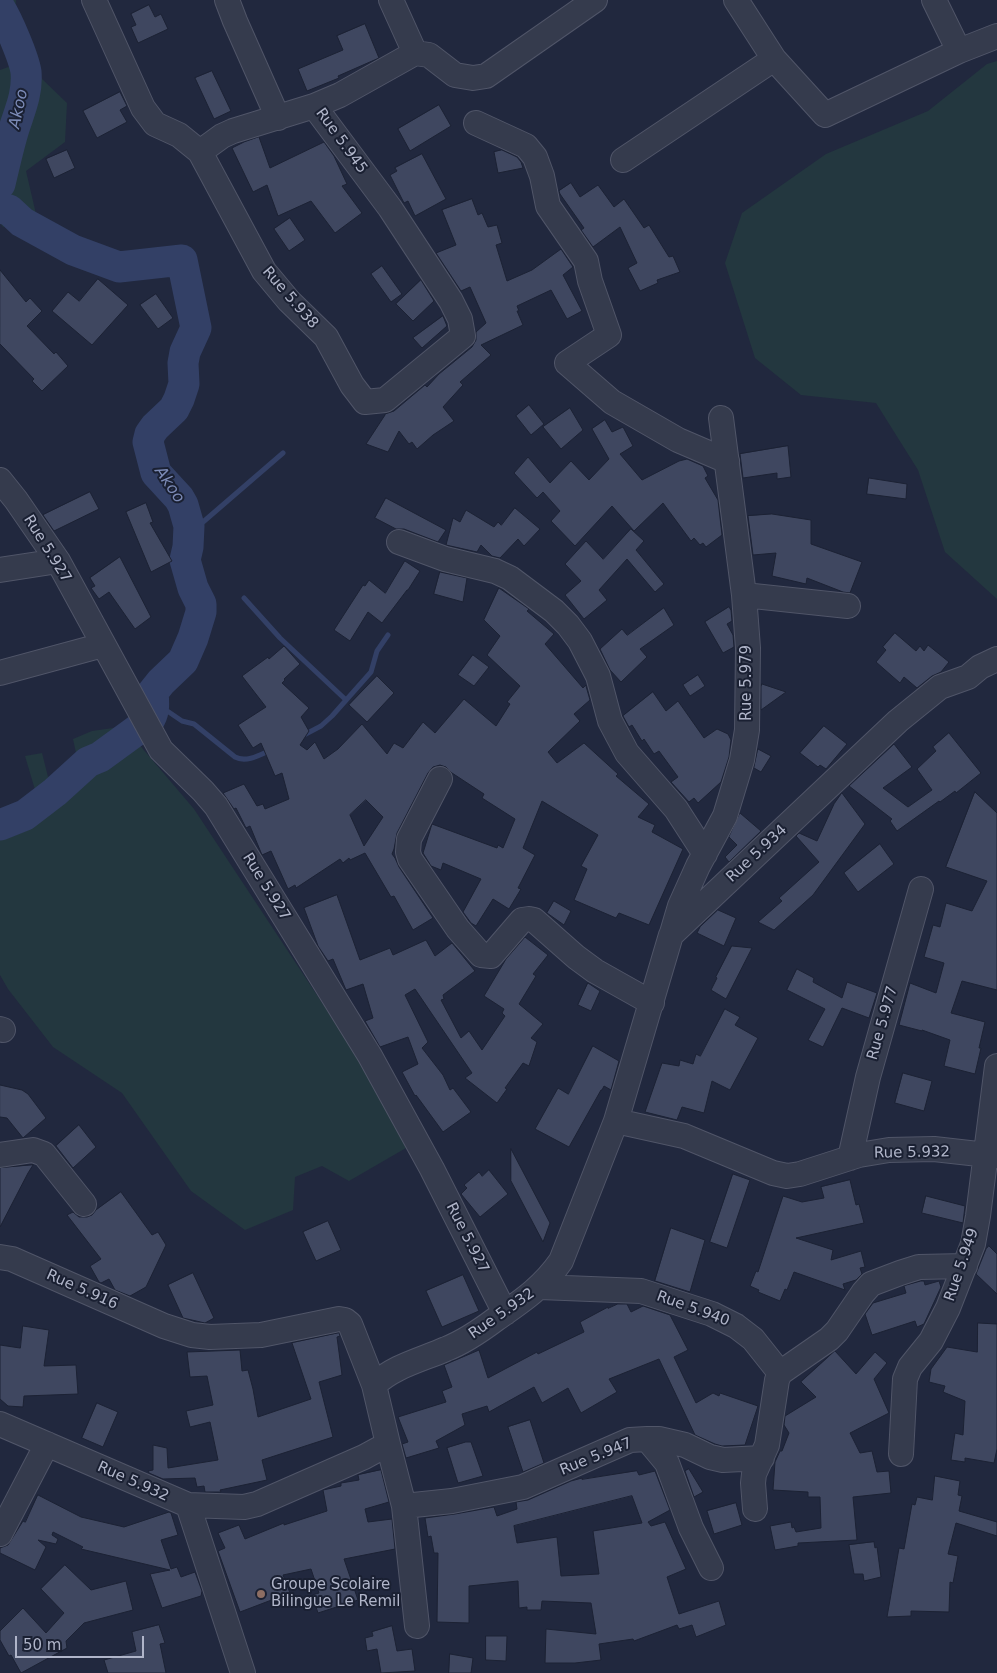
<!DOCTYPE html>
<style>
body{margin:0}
#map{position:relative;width:997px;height:1673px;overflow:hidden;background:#21283e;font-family:"DejaVu Sans",sans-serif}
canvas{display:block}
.scale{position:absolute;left:15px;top:1636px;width:129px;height:22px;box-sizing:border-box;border:2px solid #b0b5c9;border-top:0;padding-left:6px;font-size:15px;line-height:18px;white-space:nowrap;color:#b0b5c9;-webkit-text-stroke:4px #1a2032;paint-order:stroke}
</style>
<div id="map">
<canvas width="997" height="1673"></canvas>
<div class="scale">50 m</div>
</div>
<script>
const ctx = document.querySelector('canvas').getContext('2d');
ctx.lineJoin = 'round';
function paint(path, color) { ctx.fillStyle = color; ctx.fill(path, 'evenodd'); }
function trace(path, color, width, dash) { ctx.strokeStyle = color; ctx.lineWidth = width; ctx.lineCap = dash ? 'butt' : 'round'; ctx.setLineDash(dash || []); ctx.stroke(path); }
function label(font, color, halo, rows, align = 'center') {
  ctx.font = font + ' "DejaVu Sans",sans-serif'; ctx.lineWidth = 4; ctx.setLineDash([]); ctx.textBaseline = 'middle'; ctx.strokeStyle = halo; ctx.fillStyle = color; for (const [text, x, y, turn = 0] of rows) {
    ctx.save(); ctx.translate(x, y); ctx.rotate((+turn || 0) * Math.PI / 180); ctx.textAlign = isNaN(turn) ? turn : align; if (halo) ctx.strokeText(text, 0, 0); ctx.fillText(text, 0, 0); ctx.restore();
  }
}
const green = new Path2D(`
 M0 0H16L15 10 31 38 35 69 40 77 67 103 65 142 26 171 36 214 3 227 0 223V70L14 65 10 49 0 19Z
 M997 61V599L945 552 918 470 876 403 801 395 755 358 725 263 742 213 826 154 928 111 987 64Z
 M113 728 124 730 137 742 194 809 387 1101 406 1148 349 1181 322 1166 295 1177 293 1210 245 1230 191 1191 122 1093 53 1047 8 989 0 975V818L5 817 36 793 25 756 42 753 48 777 78 762 73 739 92 731Z`);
const stream = new Path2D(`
 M0 129 13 132
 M188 535 283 453
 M244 598 280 638 346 700
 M154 705 157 704 182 721 194 724 235 757C246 763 260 755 271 750
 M302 736 321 726 332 716 371 672 377 651 388 635`);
const river = new Path2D(`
 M0 8C8 21 24 58 26 72 28 94 19 112 13 132 8 149 4 167 0 184
 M0 208 9 210 22 222 73 250 119 267 182 260 196 328 185 352 183 363 184 384 179 399 174 409 155 427 150 434 148 442 156 473 179 498 183 505 189 526 188 547 185 560 193 588 201 604V612L193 638 183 661 161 682 153 692C154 703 155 713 148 722L100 757 88 762 55 792 25 815 0 825`);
const building = new Path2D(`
 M149 5 155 17 161 14 168 29 138 43 131 27 136 25 131 14Z
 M365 24 379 58 338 76 339 78 307 91 298 69 343 50 337 36Z
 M212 71 231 111 214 119 195 78Z
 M120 92 127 106 120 110 127 122 97 138 83 111Z
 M439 105 451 126 410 151 398 129Z
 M259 137 270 168 324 142 334 156 347 184 342 186 362 213 335 233 311 201 278 216 267 185 253 192 232 148 244 142Z
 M67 150 75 168 54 178 46 159Z
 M502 150 517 157 521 162 523 168 498 173 494 152Z
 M422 154 446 199 415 216 408 201 404 203 390 175 397 171 395 168Z
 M571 183 580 197 598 185 614 207 624 199 644 228 649 225 669 257 673 256 680 272 657 280 658 283 640 291 628 268 637 263 620 227 593 247 581 230 584 228 560 194 559 191Z
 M472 199 478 215 482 213 488 227 497 225 502 243 496 245 507 281 532 270 561 249 573 267 563 275 582 311 567 319 551 290 517 306 519 311H517L523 325 481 345 491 355 460 382 463 385 443 407 454 421 433 435 417 449 412 442 409 444 399 431 388 452 366 444 385 415V414L394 411 425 385 427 387 439 374 472 347 476 340V332L486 323 470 287 461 291 436 253 456 245 442 210Z
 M290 218 305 240 289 251 274 229Z
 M382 266 402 294 391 302 371 274Z
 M0 270 26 302 30 298 42 311 27 326 54 354 56 352 68 366 42 391 32 381 34 379 0 344Z
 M98 279 128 305 92 345 52 311 68 292 79 301Z
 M421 280 434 301 413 321 396 304Z
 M156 294 173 318 158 329 140 305Z
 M443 316 447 326 422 348 413 338Z
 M529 405 544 424 531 435 516 416Z
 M570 408 583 430 561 449 543 427Z
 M605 420 612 432 623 427 633 446 620 454 642 480 679 461 687 459 703 466 708 476 705 478 718 500 722 535 706 547 703 543 700 545 694 538 691 541 663 503 634 531 612 506 575 546 551 521 560 511 543 492 537 498 514 473 528 457 550 483 571 461 589 480 609 459 592 429Z
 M788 446 791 477 777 479V473L743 478 740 454Z
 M869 478 907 484 906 499 867 494Z
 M90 492 99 509 54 531 43 515Z
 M386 498 446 530 438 542 404 529H396L375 518Z
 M146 503 153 522 150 523 172 561 151 572 126 512Z
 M515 508 540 529 524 546 518 539 500 558 492 556 481 545 477 552 446 545 453 518 460 522 466 510 494 527 498 522 501 525Z
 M772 514 811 520V544L862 562 850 593 843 592 807 578 806 584 772 576 776 553 753 555 748 516Z
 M631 529 644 541 636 550 664 584 655 592 627 559 599 590 607 600 584 619 565 595 581 581 565 564 586 541 603 559Z
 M120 557 151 617 135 629 109 592 99 599 91 588 95 586 90 578Z
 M405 561 420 571 408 590H407L382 623 368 612 350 641 334 630 363 585 365 586 369 580 385 593Z
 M440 572 467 578 463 602 434 594Z
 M499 588 529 609 527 611 554 634 545 644 583 688 586 685V686L590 700 574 714 580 721 548 752 557 763 584 743 618 774 616 776 649 804 638 817 655 825 652 832 683 849 649 925 619 913 616 918 574 900 587 869 581 866 598 835 542 801 523 848 535 855 518 888 521 889 509 909 493 899 476 926 471 923 463 912 481 879 443 863 441 870 431 866 423 853 431 827 432 824 497 848 498 845 503 848 515 819 482 798 484 794 452 773 446 767 440 765 433 767 428 773 397 833 394 849 392 854 395 858 399 867 433 918 413 930 394 896 391 897 365 853 350 860 349 858 343 863 340 859 296 888 295 885 288 889 271 851 262 855 250 826 246 828 236 808 234 809 223 793 244 784 257 806 263 804 265 809 289 799 282 773 275 776 261 743 253 748 238 725 266 707 242 676 268 657 269 659 284 646 300 664 284 679 285 680 282 683 309 708 301 717 309 731 300 745 307 750 315 742 324 759 338 749 362 724 387 754 394 743 403 748 423 722 435 733 464 699 496 726 510 704 507 702 520 686 487 655 500 636 484 620ZM366 800 383 817 364 846 350 815Z
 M729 607 731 610 732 621 727 624 733 635 734 647 723 653 705 622Z
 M664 608 674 625 640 649 647 657 621 682 610 670 600 649 622 629 627 635Z
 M895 633 916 651 920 646 924 651 928 645 949 662 941 672 932 676 917 688 904 677 900 683 876 662 886 650 883 647Z
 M473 655 489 667 474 686 458 675Z
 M698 675 705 686 690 696 683 685Z
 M377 676 394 693 367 722 349 705Z
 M762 684 786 692 761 710V687Z
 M653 692 666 711 678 701 704 738 717 729 728 734 731 740 729 757 721 782 698 803 694 798 689 802 671 782 678 777 659 751 654 754 644 739 642 741 632 725 629 727 623 716Z
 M824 726 847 744 826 769 820 765 818 767 800 753Z
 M949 733 981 773 956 793 955 791 940 802 939 801 897 831 890 821 892 819 849 786 894 744 912 767 883 788 908 807 932 790 917 769 936 751 933 747Z
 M758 749 771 756 761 772 754 768Z
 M975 792 997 813V990L962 981 951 1013 985 1022 979 1048H981L975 1074 944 1066 950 1040 922 1030V1031L899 1025 910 983 936 993 944 963 924 957 933 925 940 927 946 903 972 911 987 881 946 867Z
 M842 793 865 824 813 895 774 930 758 922 782 901 779 898 819 862 796 836 799 833 817 841 834 804Z
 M740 813 761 831 729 862 725 857 737 845 729 837Z
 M880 844 894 864 858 892 844 873Z
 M337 895 360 960 390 948 393 955 426 940 435 956 452 943 475 971 443 995 444 999 441 1000 461 1038 469 1031 482 1050 505 1016 502 1013 504 1009 484 996 506 959 525 937 548 955 533 974 536 976 519 1004 543 1024 531 1038 537 1042 529 1066 523 1063 505 1088 507 1089 497 1103 465 1078 472 1073 415 989 405 995 428 1042 422 1048 443 1075 450 1090 453 1088 471 1112 443 1132 416 1095 415 1096 402 1072 418 1064 408 1037 380 1047 365 1021 373 1018 363 984 346 990 333 959 328 961 318 946 304 908Z
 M554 901 571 911 564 925 547 913Z
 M718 910 736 918 724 946 697 933 700 927Z
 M732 946 752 948 726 999 711 990 717 978 716 977Z
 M797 969 814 978 813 982 842 998 847 982 877 993 869 1018 842 1008 823 1047 808 1040 825 1009 787 990Z
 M588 983 600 991 591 1011 578 1005Z
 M725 1009 740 1017 735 1025 758 1038 730 1090 712 1081 704 1113 682 1107 677 1120 645 1112 662 1063 679 1066 680 1060 693 1064 696 1054 700 1056Z
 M593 1046 619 1061 611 1090 604 1086 602 1090H601L569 1147 535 1129 558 1088 568 1094Z
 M903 1073 932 1081 924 1111 895 1103Z
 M0 1085 22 1090 28 1094 46 1118 23 1138 7 1118 0 1117Z
 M79 1125 96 1147 73 1168 56 1146Z
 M511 1149 550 1223 543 1242 511 1181Z
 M33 1165 28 1173 0 1227V1168Z
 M489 1170 508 1194 480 1217 461 1194 467 1188 464 1185 479 1172 482 1176Z
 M733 1174 750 1180 727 1248 710 1242Z
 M850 1180 856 1205 859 1204 864 1223 796 1238 833 1250 831 1260 861 1251 865 1267 860 1268 862 1274 856 1280 843 1284 845 1290 794 1272 787 1290 785 1289 780 1301 758 1292 759 1290 750 1286 756 1271 758 1272 783 1196 802 1202 824 1198 821 1187Z
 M121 1192 152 1235 158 1232 166 1245 146 1287 130 1296 115 1290 109 1279 101 1283 99 1282 90 1266 101 1259 67 1215 73 1212 79 1217H87L92 1215 96 1210Z
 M926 1196 965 1206 963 1223 922 1213Z
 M328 1221 341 1250 316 1261 303 1232Z
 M671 1228 705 1240 690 1292 655 1281Z
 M989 1246 997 1254V1294L976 1274 986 1249Z
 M193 1273 214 1318 205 1323 183 1318 168 1285Z
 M463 1275 479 1311 442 1327 426 1291Z
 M921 1281H924L925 1285 939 1281 941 1287 924 1324 917 1327 915 1321 872 1335 865 1314 873 1303 906 1293 904 1286Z
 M618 1304H627L631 1312 643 1306 670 1315 688 1350 674 1357 696 1403 713 1393 719 1396 720 1393 758 1406 745 1445 722 1446 715 1444 695 1435 659 1359 609 1379 617 1392 581 1413 568 1388 542 1403 534 1387 489 1412 487 1406 462 1414 465 1425 436 1441 439 1448 406 1458 402 1444 408 1442 398 1417 446 1402 442 1391 452 1387 444 1365 479 1350 488 1378 537 1352 538 1354 584 1332 580 1322 608 1307V1308Z
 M978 1323 997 1324V1449L994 1463 965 1458V1462L951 1460 955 1433 963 1435 965 1401 943 1392 945 1386 929 1382 931 1369 947 1347 977 1352Z
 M23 1326 49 1330 44 1366 76 1365 78 1394 24 1396 23 1407 8 1406 0 1399V1345L20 1348Z
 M339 1333 340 1336 337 1337 342 1375 319 1382 333 1437 262 1460 267 1480 220 1490 221 1492H205L204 1486 197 1487 195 1478 163 1479 149 1473 148 1471 153 1470V1445L167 1448 168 1468 218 1460 210 1422 190 1427 186 1411 213 1405 207 1376 190 1377 187 1352 240 1350 242 1371 248 1370 253 1389 258 1417 311 1399 292 1343Z
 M835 1351 856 1374 875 1352 887 1363 874 1379 889 1413 850 1433 860 1453 872 1451 877 1472 889 1471 891 1493 853 1497 857 1540 798 1543V1546L775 1550 770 1526 791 1522 792 1528 794 1527 796 1532 821 1528 820 1497H808V1492L773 1490 775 1462 780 1451H782L789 1433 784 1425 785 1416 816 1397 801 1382Z
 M97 1403 118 1412 103 1447 82 1438Z
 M530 1420 544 1463 523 1472 508 1427Z
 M466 1442H471L483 1476 458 1483 447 1448Z
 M689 1469 703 1492 694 1497 685 1471Z
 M381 1470 389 1502 365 1509 368 1522 392 1519 395 1549 344 1559 358 1600 318 1613 312 1595 319 1593 311 1569 283 1575 290 1593 240 1612 218 1551 225 1548 218 1533 239 1525 245 1539 284 1523V1525L327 1511 323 1490 341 1486V1483L359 1480 358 1475Z
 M637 1471 639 1475 655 1471 670 1510 648 1522 651 1526 665 1522 686 1569 667 1577 679 1614 719 1601 726 1625 696 1637 692 1625 679 1629 677 1625 634 1641 633 1639 599 1644 601 1660 575 1663H545L546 1629 596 1634 591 1603 542 1601 541 1610H527V1607L519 1608 518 1581 469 1586V1623L437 1622 438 1553H434L431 1536 428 1537 425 1518 455 1514 494 1507 497 1516 517 1509 516 1502 528 1500 571 1481 582 1478V1479ZM632 1496 642 1523 593 1531 599 1574 561 1576 557 1537 517 1543 514 1526Z
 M935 1476 960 1481 958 1495 962 1496 959 1511 997 1522V1536L956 1523 948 1554 958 1556 953 1583 950 1582 949 1612 911 1611V1616L887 1617 899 1548 904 1549 912 1504 915 1505 917 1497 932 1500Z
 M38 1495 81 1517 124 1527 169 1512 171 1513 178 1535 161 1540 171 1569 177 1567 181 1577 195 1572 202 1591 201 1596 162 1608 150 1574 170 1570 81 1549 83 1547 53 1532 52 1535 58 1539 56 1544 38 1540 46 1547 35 1570 0 1553V1548L8 1545 23 1521 25 1522Z
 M736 1503 742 1525 714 1534 707 1511Z
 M874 1542 875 1548 877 1547 881 1577 864 1581 863 1574H854L849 1545Z
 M65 1565 91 1590 126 1581 133 1610 84 1623 66 1641 67 1648 21 1673 11 1655 9 1656 0 1640V1631L23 1608 46 1633 64 1613 41 1589Z
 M159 1625 165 1643 160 1644 166 1673H108L104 1660 136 1651 132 1632Z
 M392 1626 397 1651 412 1649 415 1671 381 1673 377 1649 367 1651 365 1638 373 1636 372 1632Z
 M486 1636H507L506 1661 486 1660Z
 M450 1654 473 1658 471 1673H449Z`);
const minor = new Path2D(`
 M94 0 143 108 155 124 179 135 200 152
 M227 0 235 21 278 118
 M736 0 774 59 825 115 959 51 997 36
 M934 0 959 51
 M415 53 429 55 455 75 473 78 486 76 595 0
 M314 106 233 131 222 136 200 152 264 271 289 301 326 337 352 385 365 402 385 400 463 336 460 319 451 301 390 208 314 106 340 95 415 53 391 0
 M476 123 526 146 535 157 542 176 548 206 586 261 590 281 609 335 567 363 612 402 678 440 727 461
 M623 160 774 59
 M0 480 16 500 58 561 161 750 203 791 216 806 370 1056 432 1169 505 1313
 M399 542 445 559 495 571 510 578 554 611 568 625 580 641 598 676 610 721 627 753 676 809 705 854
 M0 570 58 561
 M744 595 848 606
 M0 673 103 645
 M440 779 409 839 408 852 410 859 458 929 481 955 491 956 522 920 529 919 534 920 576 957 595 971 652 1003
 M672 933 680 906 698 866 725 816 742 760 747 730 748 648 744 595 721 418
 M0 1029 3 1030
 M616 1121 671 935 898 721 940 687 968 677 980 667 997 659
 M0 1155 33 1150 44 1154 84 1204
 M850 1158 868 1077 921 889
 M0 1257 12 1259 164 1326 192 1335 210 1337 261 1335 339 1319 345 1320 350 1324 374 1385
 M540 1287 641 1291 712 1314 736 1326 753 1339 780 1373 829 1339 837 1331 863 1293 871 1284 900 1273 919 1267 965 1266
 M0 1424 188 1505 244 1507 257 1504 364 1457 388 1444 374 1385C394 1366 421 1360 446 1349 464 1342 480 1331 496 1319 522 1301 542 1288 561 1261L616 1121 684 1136 773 1173 787 1176 800 1174 859 1155 889 1150 934 1149 997 1156
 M647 1439H659L685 1445 710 1457 723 1460 762 1458
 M388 1444 404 1506 417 1626
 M901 1454 905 1379 910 1367 931 1341 948 1308 973 1244 978 1216 997 1066
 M188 1505 243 1673
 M404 1506 452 1501 523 1487 630 1440 647 1439 667 1463 691 1528 711 1568
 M755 1509 753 1483 754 1474 767 1445 777 1380 780 1373
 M0 1534 47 1444`);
const markers = [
 [261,1594,5,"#8d6e63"]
];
const streetNames = [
 ["Rue 5.945",341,141,54],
 ["Rue 5.938",290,298,49],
 ["Rue 5.927",47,549,58],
 ["Rue 5.979",747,683,-90],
 ["Rue 5.934",757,854,-43],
 ["Rue 5.927",266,887,58],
 ["Rue 5.977",883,1023,-74],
 ["Rue 5.932",912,1153,-1],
 ["Rue 5.927",467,1238,63],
 ["Rue 5.949",962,1265,-71],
 ["Rue 5.916",82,1290,24],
 ["Rue 5.940",693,1309,20],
 ["Rue 5.932",502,1314,-35],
 ["Rue 5.947",596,1457,-22],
 ["Rue 5.932",133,1482,24]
];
const poiNames = [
 ["Groupe Scolaire",271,1585],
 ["Bilingue Le Remil",271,1602]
];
const waterNames = [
 ["Akoo",19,109,-78],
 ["Akoo",169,485,56]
];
paint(green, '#23373f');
trace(stream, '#334066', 5);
trace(river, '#334066', 31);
paint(building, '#3f4760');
trace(building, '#1c2234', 1);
trace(minor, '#505568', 26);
trace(minor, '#353b4d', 24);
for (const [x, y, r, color] of markers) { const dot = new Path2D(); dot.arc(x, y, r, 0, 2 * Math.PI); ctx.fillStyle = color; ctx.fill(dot); trace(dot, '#1a2032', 2); }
label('15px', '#b0b5c9', '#1a2032', streetNames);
label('15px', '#b0b5c9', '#1a2032', poiNames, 'left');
label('italic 16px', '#7d8cb8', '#1a2032', waterNames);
</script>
